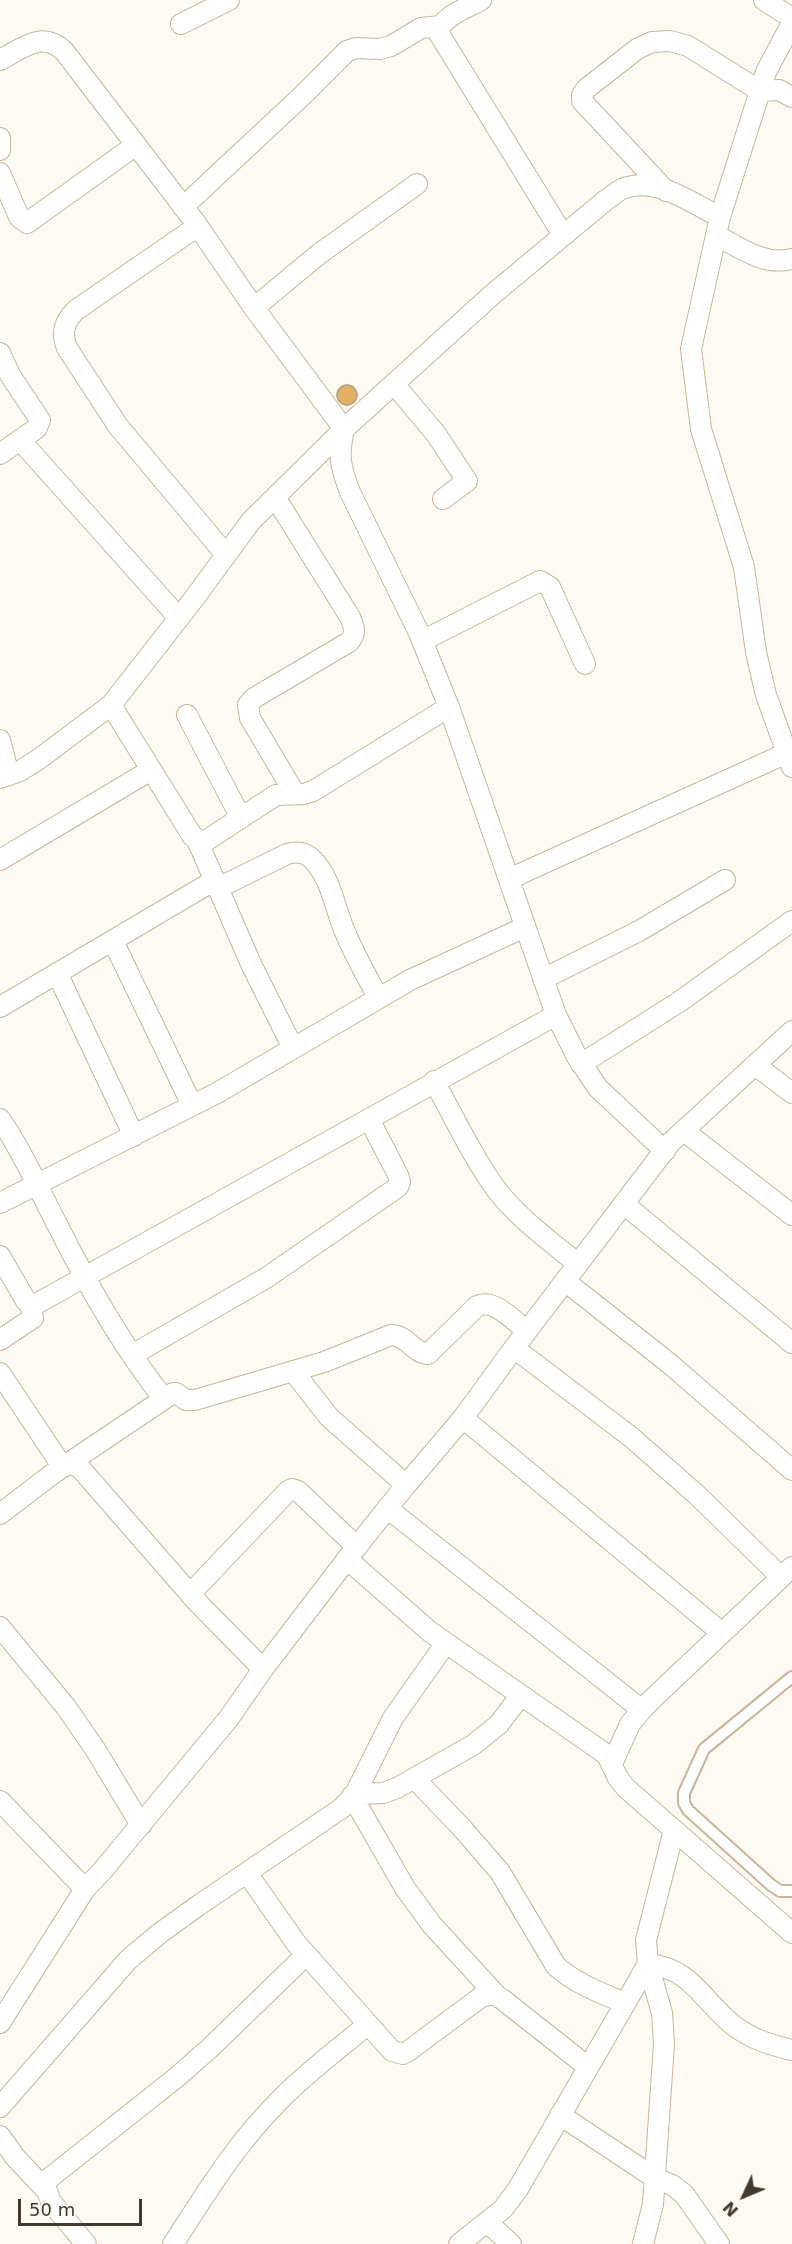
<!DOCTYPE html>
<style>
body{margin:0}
#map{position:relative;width:792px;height:2244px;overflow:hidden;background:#fdf9f3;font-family:"DejaVu Sans",sans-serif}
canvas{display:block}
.north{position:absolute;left:714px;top:2166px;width:60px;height:60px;-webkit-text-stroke:4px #fdf9f3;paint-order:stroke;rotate:226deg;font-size:16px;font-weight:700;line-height:24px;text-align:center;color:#423a2f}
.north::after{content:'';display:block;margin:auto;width:21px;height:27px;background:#423a2f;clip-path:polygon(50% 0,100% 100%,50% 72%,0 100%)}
.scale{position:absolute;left:18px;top:2199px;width:124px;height:27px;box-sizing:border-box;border:3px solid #423a2f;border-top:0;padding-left:8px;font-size:18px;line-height:21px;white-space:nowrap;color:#423a2f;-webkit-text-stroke:4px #fdf9f3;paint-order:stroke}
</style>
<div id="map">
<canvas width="792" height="2244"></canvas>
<div class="north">N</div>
<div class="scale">50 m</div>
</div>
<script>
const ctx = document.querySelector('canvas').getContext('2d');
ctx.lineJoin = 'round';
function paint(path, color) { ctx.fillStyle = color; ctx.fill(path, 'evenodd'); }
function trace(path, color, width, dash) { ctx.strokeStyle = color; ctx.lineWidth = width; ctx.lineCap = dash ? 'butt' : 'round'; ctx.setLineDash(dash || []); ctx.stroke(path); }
const building = new Path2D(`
 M337 395a10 10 0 1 1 20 0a10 10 0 1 1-20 0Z`);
const lane = new Path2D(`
 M792 1677 704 1749 684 1793V1803L688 1810 771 1885 780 1891H792`);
const street = new Path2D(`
 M481 0C467 8 443 16 438 32L563 235
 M764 0 792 18
 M792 23 766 72 720 217 691 349 701 429 744 567 756 652 766 695 792 767
 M181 24 229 0
 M0 60C23 48 42 30 64 51L195 222 254 308 344 429C338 456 340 466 350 492L419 633 449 707 556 1015 577 1057 598 1088 665 1151
 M0 138V150
 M0 173 19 217 27 223 136 145
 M666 191 582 101V95L586 89 637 49 652 42 670 41 688 46 760 91 779 90 792 97
 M183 207 303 95 347 51 356 48 380 49 391 46 421 28 440 26
 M198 226 76 310C64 322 61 332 67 348L118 426 226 555
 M716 235C740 248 764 266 792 259
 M254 308 319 254 417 184
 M0 353 10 375 40 420 37 428 0 454
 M394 384 436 434 467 481 443 499
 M20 440 179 618
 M275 497 350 617C354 627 357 633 349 642L254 698 248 705 250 718 295 794
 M422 641 540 581 550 587 585 664
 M111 705 193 837 202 841 207 840 276 795 304 794 313 791 449 707
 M187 715 241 818
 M0 740 9 775
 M0 778 20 771 39 759 111 705 193 600 251 521 344 429 493 294 606 200C611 197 616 192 622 189 655 175 691 203 720 217
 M197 840 252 966 293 1048
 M0 860 151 770
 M509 879 787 753
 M218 888 287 854C297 851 306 852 313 860 331 878 335 909 345 932 354 954 367 976 378 998
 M113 941 192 1105
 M57 973 134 1136
 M543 979 639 931 725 880
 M0 1007 215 880
 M581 1064 679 1002 792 921
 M755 1065 792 1093
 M434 1081C454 1117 472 1156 496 1189 518 1218 550 1241 578 1264
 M0 1119C23 1152 40 1192 59 1228 89 1288 122 1346 164 1399
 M684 1131 792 1215
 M0 1203 217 1093 410 980 525 927
 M624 1204 792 1343
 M0 1256 26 1301 30 1305 36 1304 556 1015
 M565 1281 670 1364 792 1470
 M0 1340 33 1318 30 1304
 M514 1348 631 1437 697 1495 781 1577
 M132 1355 266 1278 398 1187 400 1182 398 1175 369 1119
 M293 1371 329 1417 406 1485
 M0 1373 58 1460C65 1466 74 1463 81 1469L197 1602 263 1669
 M463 1418 722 1633
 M387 1508 642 1710
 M0 1514 51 1475 173 1393H176L186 1400H195L324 1362 391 1335C407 1335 413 1353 428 1354L477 1306C494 1298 514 1321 527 1331
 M347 1559 429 1631 607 1755 618 1778 626 1788 792 1933
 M190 1594 288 1491 292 1489 298 1491 357 1547
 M0 1627 66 1707 95 1749 141 1825
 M612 1764 630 1724 647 1704 792 1567
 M415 1779 461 1827 500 1872 556 1966C576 1984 601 1993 625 2003
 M355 1794 383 1793 397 1788 473 1745 499 1724 521 1695
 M352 1796 405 1888 432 1925 497 1996
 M0 1801 85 1889
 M247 1873 296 1943 392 2051 403 2054 407 2052 481 1997 493 1994 502 1999 588 2067
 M0 2023 85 1889 103 1870 229 1718 263 1669 347 1559 406 1485 463 1418 514 1348 670 1143 792 1031
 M0 2107 128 1960 160 1933 199 1905 342 1808 355 1794 393 1718 446 1643
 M560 2115 655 2178 672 2185 684 2194 719 2244
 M0 2136 15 2157 47 2191 51 2202 86 2244
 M47 2180 177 2077 210 2048 306 1955
 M487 2222 511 2244
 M173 2244C205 2195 235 2145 277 2103 304 2074 338 2050 368 2024
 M459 2244 503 2209 518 2189 648 1964C691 1968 702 2000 733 2025 751 2039 770 2045 792 2050
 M643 2244 653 2204 664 2044 662 2013 648 1964 646 1940 674 1830`);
paint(building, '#e3b065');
trace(building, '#b19e84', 1.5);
trace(lane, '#c9b59a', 14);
trace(street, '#c9b59a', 22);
trace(lane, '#fff', 10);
trace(street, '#fff', 20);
</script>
